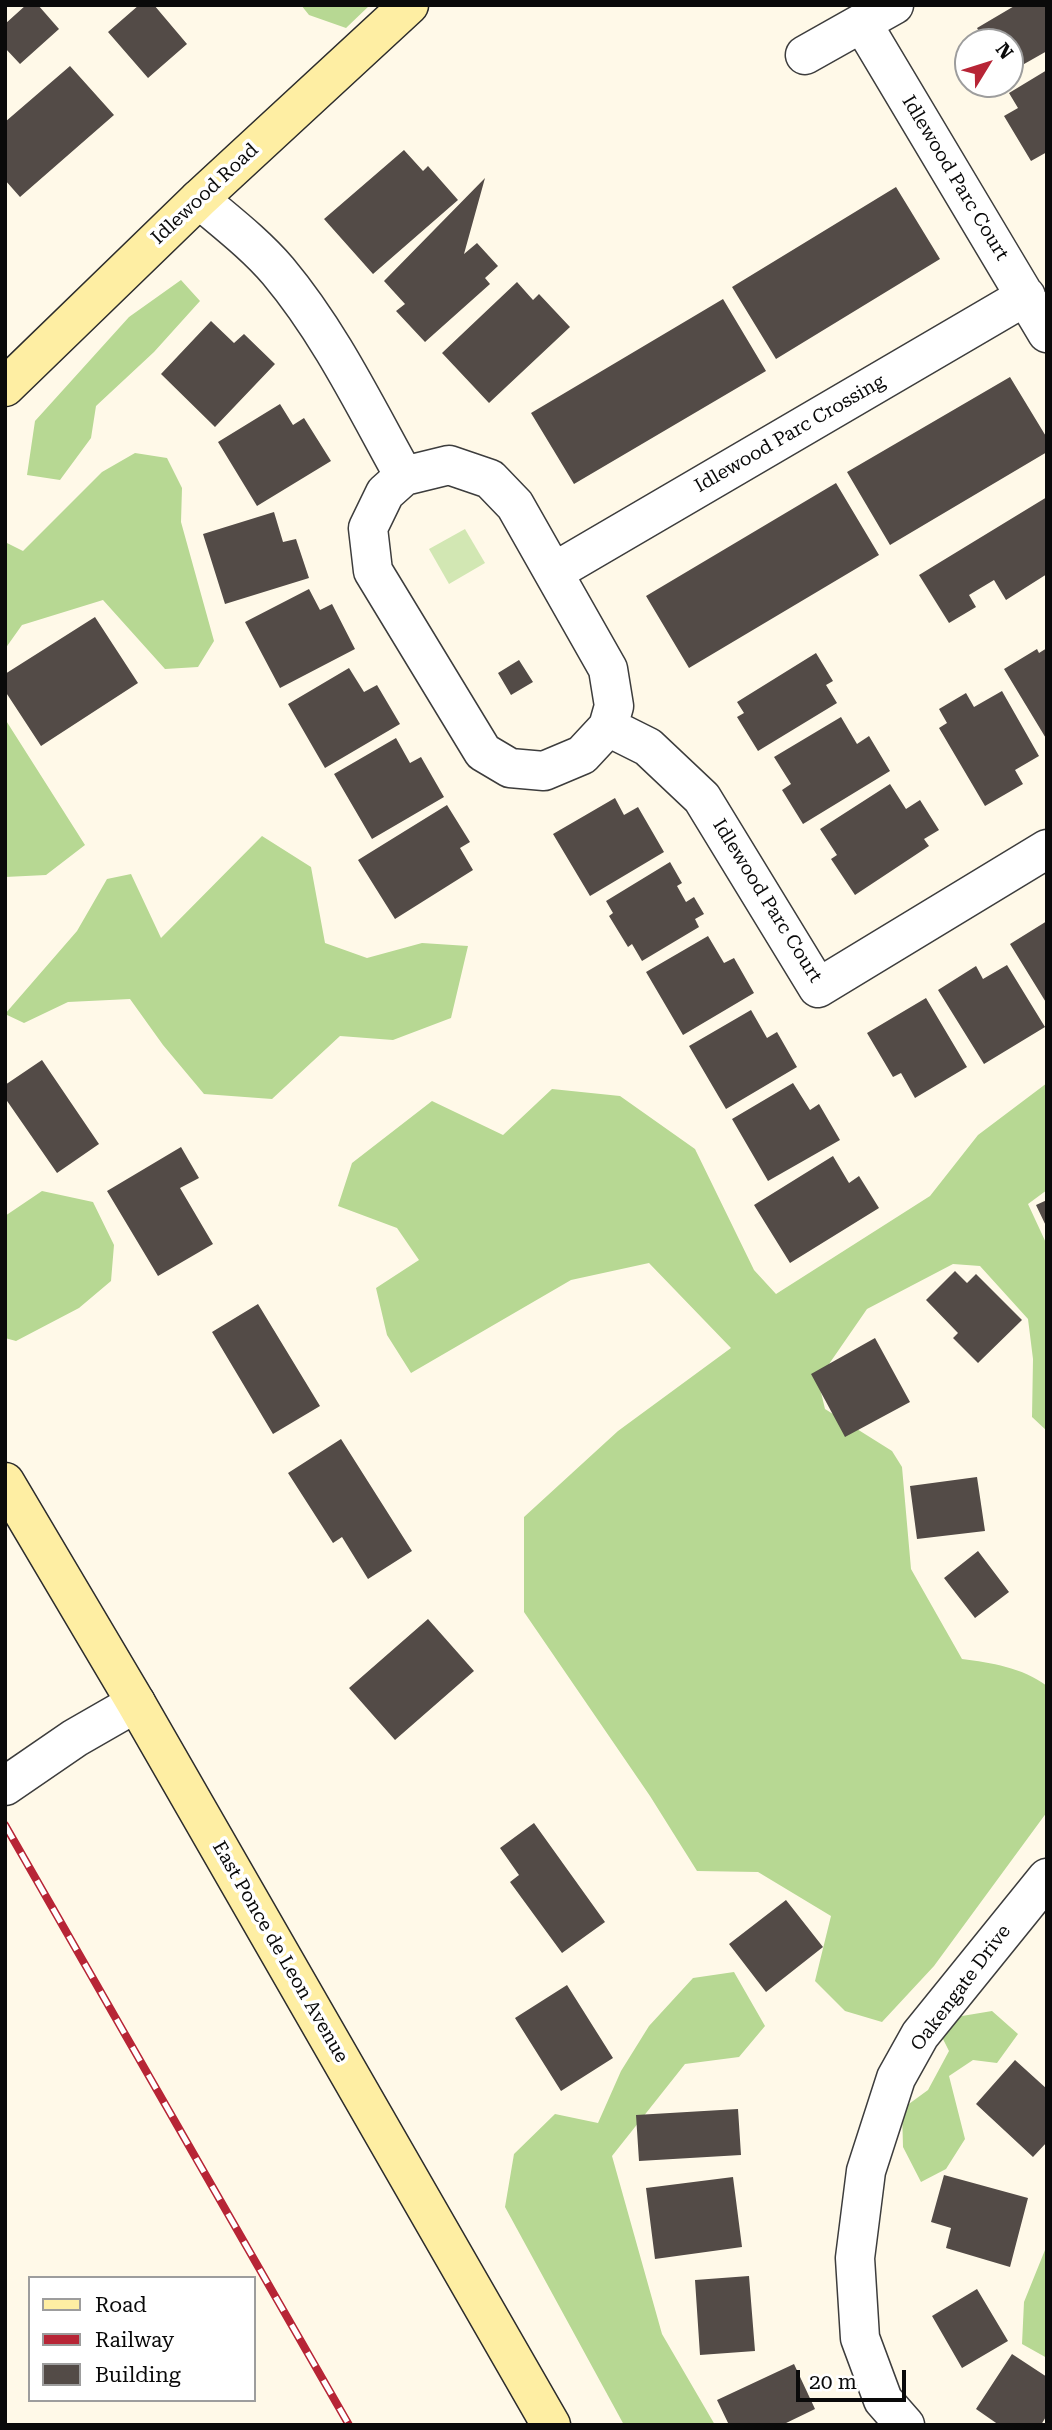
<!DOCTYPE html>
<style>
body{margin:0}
#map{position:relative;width:1052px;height:2430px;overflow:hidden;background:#fff9e8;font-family:"Roboto Serif",serif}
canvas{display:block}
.frame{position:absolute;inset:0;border:7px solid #0a0a0a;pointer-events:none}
.legend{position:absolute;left:28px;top:2276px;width:228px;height:126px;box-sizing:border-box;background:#fff;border:2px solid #9d9d9d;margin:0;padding:9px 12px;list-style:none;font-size:21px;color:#0a0a0a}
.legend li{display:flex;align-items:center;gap:14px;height:35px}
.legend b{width:35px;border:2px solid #9d9d9d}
.north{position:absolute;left:954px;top:28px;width:70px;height:70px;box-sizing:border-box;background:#fff;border:2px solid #9d9d9d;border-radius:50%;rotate:52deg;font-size:19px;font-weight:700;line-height:28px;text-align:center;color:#0a0a0a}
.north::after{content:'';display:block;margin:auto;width:24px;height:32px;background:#b72536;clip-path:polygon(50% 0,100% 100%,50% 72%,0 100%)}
.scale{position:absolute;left:796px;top:2370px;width:110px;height:32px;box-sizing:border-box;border:4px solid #0a0a0a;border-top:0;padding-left:9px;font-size:21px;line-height:24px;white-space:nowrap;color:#0a0a0a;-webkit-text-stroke:5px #fff;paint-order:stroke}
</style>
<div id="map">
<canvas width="1052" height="2430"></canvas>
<div class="frame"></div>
<ul class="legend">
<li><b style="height:9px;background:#feeea3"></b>Road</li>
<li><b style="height:9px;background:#b72536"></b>Railway</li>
<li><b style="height:19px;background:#534b47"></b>Building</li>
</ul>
<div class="north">N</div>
<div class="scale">20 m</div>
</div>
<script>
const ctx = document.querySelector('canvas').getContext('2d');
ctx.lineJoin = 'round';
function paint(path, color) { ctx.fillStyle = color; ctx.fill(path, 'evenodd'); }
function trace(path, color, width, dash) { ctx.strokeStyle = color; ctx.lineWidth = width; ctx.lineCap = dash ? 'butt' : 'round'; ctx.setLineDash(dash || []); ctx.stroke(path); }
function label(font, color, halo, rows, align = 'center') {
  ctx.font = font + ' "Roboto Serif",serif'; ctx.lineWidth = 7; ctx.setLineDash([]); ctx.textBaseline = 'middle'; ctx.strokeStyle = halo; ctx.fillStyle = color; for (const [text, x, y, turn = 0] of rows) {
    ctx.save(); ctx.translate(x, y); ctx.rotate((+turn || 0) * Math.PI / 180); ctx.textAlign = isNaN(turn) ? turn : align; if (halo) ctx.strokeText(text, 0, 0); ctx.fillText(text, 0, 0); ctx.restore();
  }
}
const green = new Path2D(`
 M465 529 485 563 449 584 429 549Z`);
const forest = new Path2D(`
 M301 5H370L346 28 309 15Z
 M181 280 200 301 154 352 96 406 91 438 60 480 27 475 35 421 129 317Z
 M135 453 167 458 182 488 181 522 214 641 198 667 165 669 103 600 22 625 5 649V542L23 551 102 472Z
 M5 719 85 845 46 875 5 877Z
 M262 836 311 867 325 943 367 958 422 943 468 946 451 1018 393 1040 340 1036 272 1099 204 1094 163 1045 130 999 68 1002 24 1023 5 1014 77 931 107 879 131 874 161 938Z
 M1047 1083V1190L1028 1204 1047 1245V1431L1032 1417 1033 1359 1028 1319 980 1266 953 1264 867 1309 818 1380 825 1409 892 1451 902 1467 911 1569 962 1659C992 1663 1021 1667 1047 1686V1812L934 1966 882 2022 845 2011 815 1981 831 1916 758 1872 697 1871 650 1796 524 1612V1517L618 1431 731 1348 649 1263 571 1280 411 1373 387 1335 376 1288 419 1260 397 1228 338 1206 352 1163 432 1101 503 1135 552 1089 620 1096 695 1149 754 1270 776 1294 930 1196 978 1135Z
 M42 1191 93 1202 114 1245 111 1281 79 1308 16 1341 5 1338V1216Z
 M734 1972 765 2026 739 2057 685 2064 612 2156 662 2334 715 2425H624L505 2207 514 2154 555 2114 598 2123 621 2071 649 2026 693 1978Z
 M992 2011 1018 2034 997 2063 973 2060 949 2076 965 2139 946 2169 921 2182 903 2147 902 2109 928 2090 949 2051 942 2037 956 2017Z
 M1047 2245V2358L1022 2344 1024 2302Z`);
const building = new Path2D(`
 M26 5H38L59 29 20 64 5 48V24Z
 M139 5H154L187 44 148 78 108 32Z
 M1016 5H1047V51L1010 72V42H985L977 28Z
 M70 66 114 115 20 197 5 180V122Z
 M1047 70V152L1031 161 1004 116 1018 108 1009 93Z
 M404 150 423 171 428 166 458 200 373 274 324 219Z
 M485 178 464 254 477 243 498 266 485 278 490 284 425 342 396 311 405 304 384 281Z
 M896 187 940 259 776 359 732 287Z
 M517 282 533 300 539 294 570 327 489 403 442 353Z
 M723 299 766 371 574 484 531 413Z
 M211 321 234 343 244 334 275 364 215 427 161 374Z
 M1010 377 1047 438V452L890 545 847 472Z
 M280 404 293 425 304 418 331 461 257 506 218 442Z
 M836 483 879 555 689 668 646 596Z
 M1047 497V574L1006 600 994 580 969 595 976 607 949 623 919 575Z
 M274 512 283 542 296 539 309 578 225 604 203 534Z
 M309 589 320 610 332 604 355 649 280 688 245 622Z
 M95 617 138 683 41 746 5 691V674Z
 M1047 648V740L1004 669 1037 649 1039 653Z
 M816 653 833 681 826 685 837 703 758 751 737 717 744 713 737 702Z
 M519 660 533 682 511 695 498 673Z
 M349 668 364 692 377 685 400 724 325 768 288 704Z
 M1002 691 1039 756 1015 770 1023 784 985 806 939 728 947 723 939 709 966 693 974 707Z
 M841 717 857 744 869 736 890 771 803 824 782 790 791 784 774 757Z
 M396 738 410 763 421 757 444 797 372 839 334 774Z
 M890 784 906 809 920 800 939 830 924 839 929 846 855 895 831 859 837 855 820 829Z
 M615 798 624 815 638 807 664 852 590 896 553 834Z
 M447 805 470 842 460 848 473 870 395 919 358 860Z
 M670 862 682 883 677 886 686 902 694 897 704 914 695 919 699 927 642 961 632 944 628 947 609 916 613 913 606 901Z
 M1047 921V1004L1010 944Z
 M708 936 724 963 734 958 754 993 683 1035 646 972Z
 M1007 965 1045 1027 984 1064 938 990 976 966 983 979Z
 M926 998 967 1067 915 1098 901 1073 893 1077 867 1033Z
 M751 1010 767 1038 777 1032 797 1067 726 1109 689 1046Z
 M42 1060 99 1144 57 1173 5 1098V1085Z
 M793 1083 810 1110 819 1104 840 1140 768 1181 732 1119Z
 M181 1147 199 1178 180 1188 213 1244 158 1276 107 1191Z
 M833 1156 849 1183 859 1176 879 1208 790 1263 754 1205Z
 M1047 1200V1228L1036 1205Z
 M955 1271 967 1283 976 1274 1022 1320 978 1363 953 1338 958 1333 926 1300Z
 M258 1304 320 1406 273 1434 212 1332Z
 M875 1338 910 1402 845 1437 811 1374Z
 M341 1439 412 1551 368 1579 342 1537 333 1543 288 1473Z
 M977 1477 985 1531 917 1539 910 1486Z
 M978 1551 1009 1592 975 1618 944 1578Z
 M428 1619 474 1671 395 1740 349 1688Z
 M534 1823 605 1922 562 1953 510 1882 519 1875 500 1848Z
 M786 1900 823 1947 766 1992 729 1944Z
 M567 1985 613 2058 561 2091 515 2018Z
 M1015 2060 1047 2089V2142L1033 2157 976 2104Z
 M738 2109 741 2155 639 2161 636 2115Z
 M944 2175 1028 2198 1010 2267 946 2248 951 2228 931 2222Z
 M733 2177 742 2247 655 2259 646 2188Z
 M749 2276 755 2351 700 2355 695 2280Z
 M977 2289 1008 2341 962 2368 932 2316Z
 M1012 2354 1047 2377V2415L1041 2425H999L976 2409Z
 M794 2364 815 2409 782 2425H729L717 2400Z`);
const street = new Path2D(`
 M862 23 1047 333
 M805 55 894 5
 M199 199C226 222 255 244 278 271 330 333 365 406 404 476
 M449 465 490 479 515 505 608 669 614 706 608 727 582 755 544 771 510 768 483 752 373 571 368 528 385 493 404 476Z
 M554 572 1026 296
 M608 727 648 747 702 798 818 988 1047 849
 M5 1786 75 1738 136 1703
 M905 2425 883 2400 860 2338 855 2258 866 2171 896 2078 920 2035 1047 1878`);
const secondary = new Path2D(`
 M5 387 199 199 409 5
 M5 1482 136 1703 551 2425`);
const rail = new Path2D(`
 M5 1825 349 2425`);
const streetNames = [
 ["Idlewood Parc Court",955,178,59],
 ["Idlewood Road",205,194,-43],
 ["Idlewood Parc Crossing",790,434,-30],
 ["Idlewood Parc Court",767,901,58],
 ["East Ponce de Leon Avenue",280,1952,60],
 ["Oakengate Drive",961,1988,-53]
];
paint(green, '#d2e7b3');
paint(forest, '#b7d893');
paint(building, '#534b47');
trace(street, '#3d3d3d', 41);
trace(secondary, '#2c2c2c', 41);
trace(street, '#fff', 38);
trace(secondary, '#feeea3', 38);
trace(rail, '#b72536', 8);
trace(rail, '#fff', 5, [16]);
label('19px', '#0a0a0a', '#fff', streetNames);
</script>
